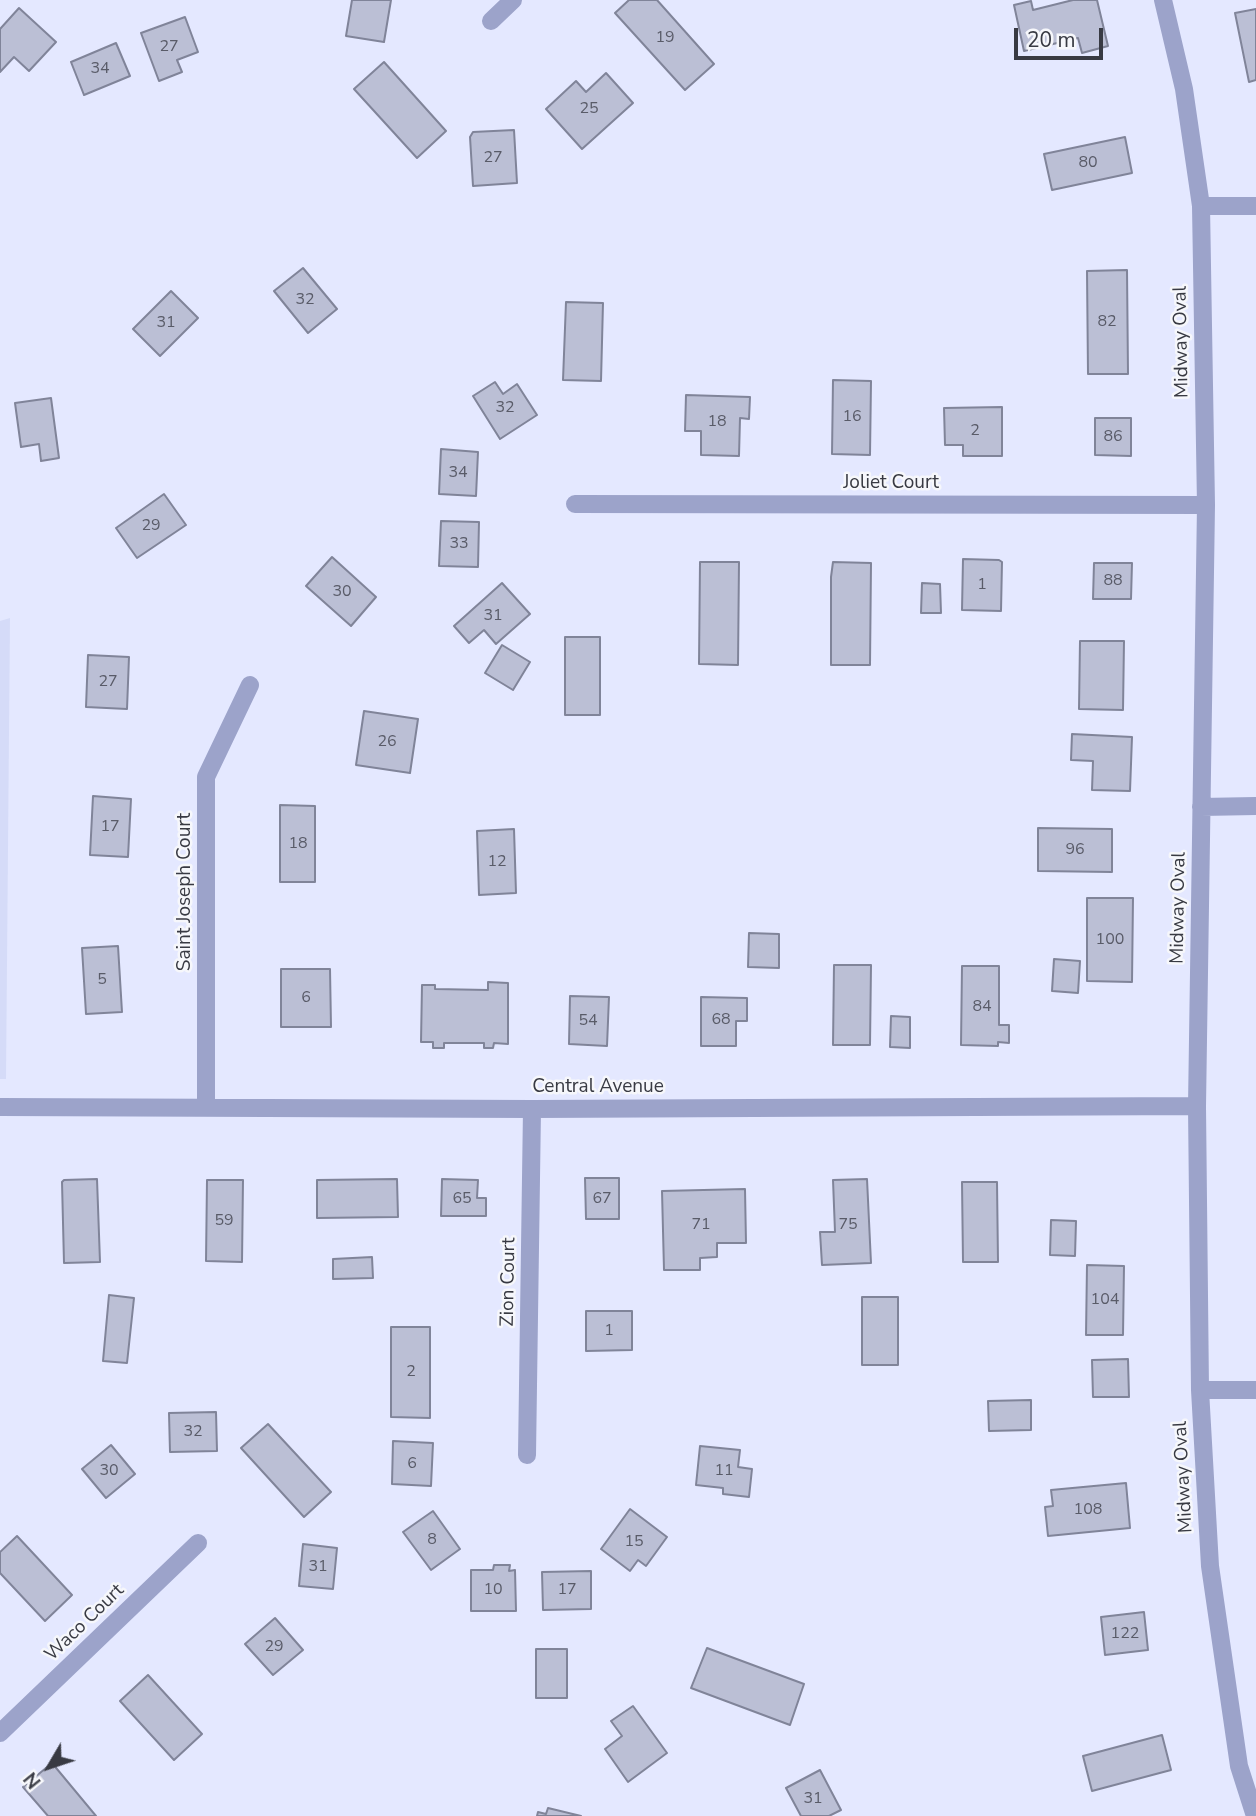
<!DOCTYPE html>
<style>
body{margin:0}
#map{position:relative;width:1256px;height:1816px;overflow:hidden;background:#e4e8ff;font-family:"Nunito Sans",sans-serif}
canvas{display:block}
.north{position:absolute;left:14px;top:1732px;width:70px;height:70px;-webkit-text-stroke:5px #f6f7fb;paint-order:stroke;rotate:231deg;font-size:19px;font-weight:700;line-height:28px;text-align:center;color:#383a43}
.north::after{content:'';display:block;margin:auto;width:24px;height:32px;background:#383a43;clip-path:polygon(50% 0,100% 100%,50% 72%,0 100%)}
.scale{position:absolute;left:1014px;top:28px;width:89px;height:32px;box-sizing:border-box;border:4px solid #383a43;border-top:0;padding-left:9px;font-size:21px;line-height:24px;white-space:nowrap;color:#383a43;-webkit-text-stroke:5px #f6f7fb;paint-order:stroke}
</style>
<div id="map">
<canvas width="1256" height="1816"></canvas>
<div class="north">N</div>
<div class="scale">20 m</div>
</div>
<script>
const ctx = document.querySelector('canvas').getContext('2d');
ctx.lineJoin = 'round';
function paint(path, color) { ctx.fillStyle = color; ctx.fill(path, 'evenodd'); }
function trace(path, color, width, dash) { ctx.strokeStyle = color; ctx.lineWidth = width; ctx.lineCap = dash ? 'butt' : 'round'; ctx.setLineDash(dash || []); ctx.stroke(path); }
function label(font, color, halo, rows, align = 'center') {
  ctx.font = font + ' "Nunito Sans",sans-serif'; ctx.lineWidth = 5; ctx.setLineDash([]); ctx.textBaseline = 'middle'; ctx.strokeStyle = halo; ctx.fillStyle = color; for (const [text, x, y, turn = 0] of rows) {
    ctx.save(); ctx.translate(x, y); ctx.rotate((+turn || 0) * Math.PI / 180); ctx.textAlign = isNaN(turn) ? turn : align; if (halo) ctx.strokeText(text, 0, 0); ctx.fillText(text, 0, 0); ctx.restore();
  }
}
const built = new Path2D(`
 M10 618 6 1079H0V621Z`);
const building = new Path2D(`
 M352 0H391L384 42 346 36Z
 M629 0H657L714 64 685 90 615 13Z
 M1073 0H1097L1108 46 1082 53 1078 38 1024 51 1014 5 1031 1 1033 10Z
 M19 8 56 42 29 71 14 57 0 72V29Z
 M1256 9V80L1249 82 1235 13Z
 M185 17 198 52 177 60 182 72 159 81 141 33Z
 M116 43 130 76 84 95 71 62Z
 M384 62 446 131 417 158 354 89Z
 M606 73 633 103 582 149 546 109 576 81 586 92Z
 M514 130 517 183 473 186 470 137 473 132Z
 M1125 137 1132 173 1052 190 1044 154Z
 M303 268 337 309 308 333 274 291Z
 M1127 270 1128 374H1088L1087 271Z
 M171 291 198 318 160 356 133 329Z
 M566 302 603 303 601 381 563 380Z
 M833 380 871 381 870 455 832 454Z
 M495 382 503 394 517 384 537 415 500 439 473 396Z
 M686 395 750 397 749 419 740 418 739 456 701 455V431H685Z
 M51 398 59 458 41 461 39 444 21 447 15 403Z
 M1002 407V456H963V445H945L944 408Z
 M1095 418H1131V456L1095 455Z
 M441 449 478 452 476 496 439 494Z
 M164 494 186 525 137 558 116 528Z
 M441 521 479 522 478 567 439 566Z
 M332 557 376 597 351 626 306 586Z
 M963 559 999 560 1002 562 1001 611 962 610Z
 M700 562H739L738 665 699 664Z
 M833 562 871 563 870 665H831V577Z
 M1094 563H1132L1131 599H1093Z
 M502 583 530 614 496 644 484 630 469 643 454 626Z
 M922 583 940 584 941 613H921Z
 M565 637H600V715H565Z
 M1080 641H1124L1123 710 1079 709Z
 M502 645 530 662 513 690 485 673Z
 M88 655 129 657 127 709 86 707Z
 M364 711 418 719 410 773 356 765Z
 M1072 734 1132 737 1130 791 1092 790 1093 761 1071 760Z
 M93 796 131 799 128 857 90 855Z
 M280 805 315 806V882H280Z
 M1038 828 1112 829V872L1038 871Z
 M514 829 516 893 479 895 477 831Z
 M1087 898H1133L1132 982 1087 981Z
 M749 933 779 934V968L748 967Z
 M118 946 122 1012 86 1014 82 948Z
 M1054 959 1080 961 1078 993 1052 991Z
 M834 965H871L870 1045H833Z
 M962 966H999V1025H1009V1043L998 1042V1046L961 1045Z
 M281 969H330L331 1027H281Z
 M488 982 508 983V1044L494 1043 493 1048H484V1043H444V1048H433V1042H421L422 985H435V989L488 990Z
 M570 996 609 997 607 1046 569 1044Z
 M701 997 747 998V1021H736V1046H701Z
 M891 1016 910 1017V1048L890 1047Z
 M585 1178H619V1219H586Z
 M97 1179 100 1262 64 1263 62 1182 64 1180Z
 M397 1179 398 1217 317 1218V1180Z
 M442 1179 478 1180 477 1198H486V1216H441Z
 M867 1179 871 1263 822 1265 820 1232H835L833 1180Z
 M207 1180H243L242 1262 206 1261Z
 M962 1182H997L998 1262H963Z
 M745 1189 746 1243H717V1257L700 1258V1270H664L662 1191Z
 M1051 1220 1076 1221 1075 1256 1050 1255Z
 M372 1257 373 1278 333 1279V1259Z
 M1087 1265 1124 1266 1123 1335H1086Z
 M109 1295 134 1298 127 1363 103 1361Z
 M862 1297H898V1365H862Z
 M586 1311H632V1350L586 1351Z
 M391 1327H430V1418L391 1417Z
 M1128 1359 1129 1397H1093L1092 1360Z
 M1031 1400V1430L989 1431 988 1401Z
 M216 1412 217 1451 170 1452 169 1413Z
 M268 1424 331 1492 304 1517 241 1448Z
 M393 1441 433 1443 431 1486 392 1484Z
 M111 1445 135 1474 106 1498 82 1469Z
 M700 1446 740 1450 738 1467 752 1469 749 1497 723 1494V1488L696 1485Z
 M1126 1483 1130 1528 1048 1536 1045 1507 1053 1506 1051 1490Z
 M630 1509 667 1537 646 1566 638 1560 630 1571 601 1549Z
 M433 1511 460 1549 431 1570 403 1532Z
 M17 1536 72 1595 45 1621 0 1573V1552Z
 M303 1544 337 1548 333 1589 299 1586Z
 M494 1565H510L509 1571 515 1570 516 1611H471V1570H493Z
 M591 1571V1609L543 1610 542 1572Z
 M1144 1612 1148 1650 1105 1655 1101 1617Z
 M275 1618 303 1650 273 1675 245 1644Z
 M707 1648 804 1684 790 1725 691 1688Z
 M536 1649H567V1698H536Z
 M148 1675 202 1734 174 1760 120 1701Z
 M633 1706 667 1753 628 1782 605 1749 622 1736 611 1721Z
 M1162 1735 1171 1770 1092 1791 1083 1756Z
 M52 1763 96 1816H48L23 1787Z
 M820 1770 841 1810 829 1816H801L786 1788Z
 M548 1808 581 1816H537L538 1812 546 1814Z`);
const street = new Path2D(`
 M1163 0 1184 89 1201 206 1206 505 1197 1106 1200 1390 1210 1566 1239 1766 1255 1816
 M491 21 513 0
 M1201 206H1256
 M575 504 1206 505
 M1201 807 1256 806
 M0 1107 532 1109 1197 1106
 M206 1108V777L250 685
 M1200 1390H1256
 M527 1455 532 1109
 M0 1733 198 1543`);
const numberNames = [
 ["19",665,38],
 ["27",169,47],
 ["34",100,69],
 ["25",589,109],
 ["27",493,158],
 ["80",1088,163],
 ["32",305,300],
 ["82",1107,322],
 ["31",166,323],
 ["32",505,408],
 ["16",852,417],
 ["18",717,422],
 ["2",975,431],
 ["86",1113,437],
 ["34",458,473],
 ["29",151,526],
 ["33",459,544],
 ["88",1113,581],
 ["1",982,585],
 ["30",342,592],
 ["31",493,616],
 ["27",108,682],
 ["26",387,742],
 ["17",110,827],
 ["18",298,844],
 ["96",1075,850],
 ["12",497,862],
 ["100",1110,940],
 ["5",102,980],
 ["6",306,998],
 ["84",982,1007],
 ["68",721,1020],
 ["54",588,1021],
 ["65",462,1199],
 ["67",602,1199],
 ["59",224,1221],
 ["71",701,1225],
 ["75",848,1225],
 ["104",1105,1300],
 ["1",609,1331],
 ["2",411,1372],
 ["32",193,1432],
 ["6",412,1464],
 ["30",109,1471],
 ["11",724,1471],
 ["108",1088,1510],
 ["8",432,1540],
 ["15",634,1542],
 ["31",318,1567],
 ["10",493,1590],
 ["17",567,1590],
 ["122",1125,1634],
 ["29",274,1647],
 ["31",813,1799]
];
const streetNames = [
 ["Midway Oval",1182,342,-91],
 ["Joliet Court",891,483],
 ["Saint Joseph Court",185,892,-90],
 ["Midway Oval",1179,908,-89],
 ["Central Avenue",598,1087],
 ["Zion Court",509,1282,-89],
 ["Midway Oval",1184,1477,-93],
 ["Waco Court",85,1623,-44]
];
paint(built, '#d5dbf8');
paint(building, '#bbbfd5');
trace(building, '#808499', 2);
trace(street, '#9ca3ca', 18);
label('16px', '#595b68', null, numberNames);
label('19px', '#383a43', '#f6f7fb', streetNames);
</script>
